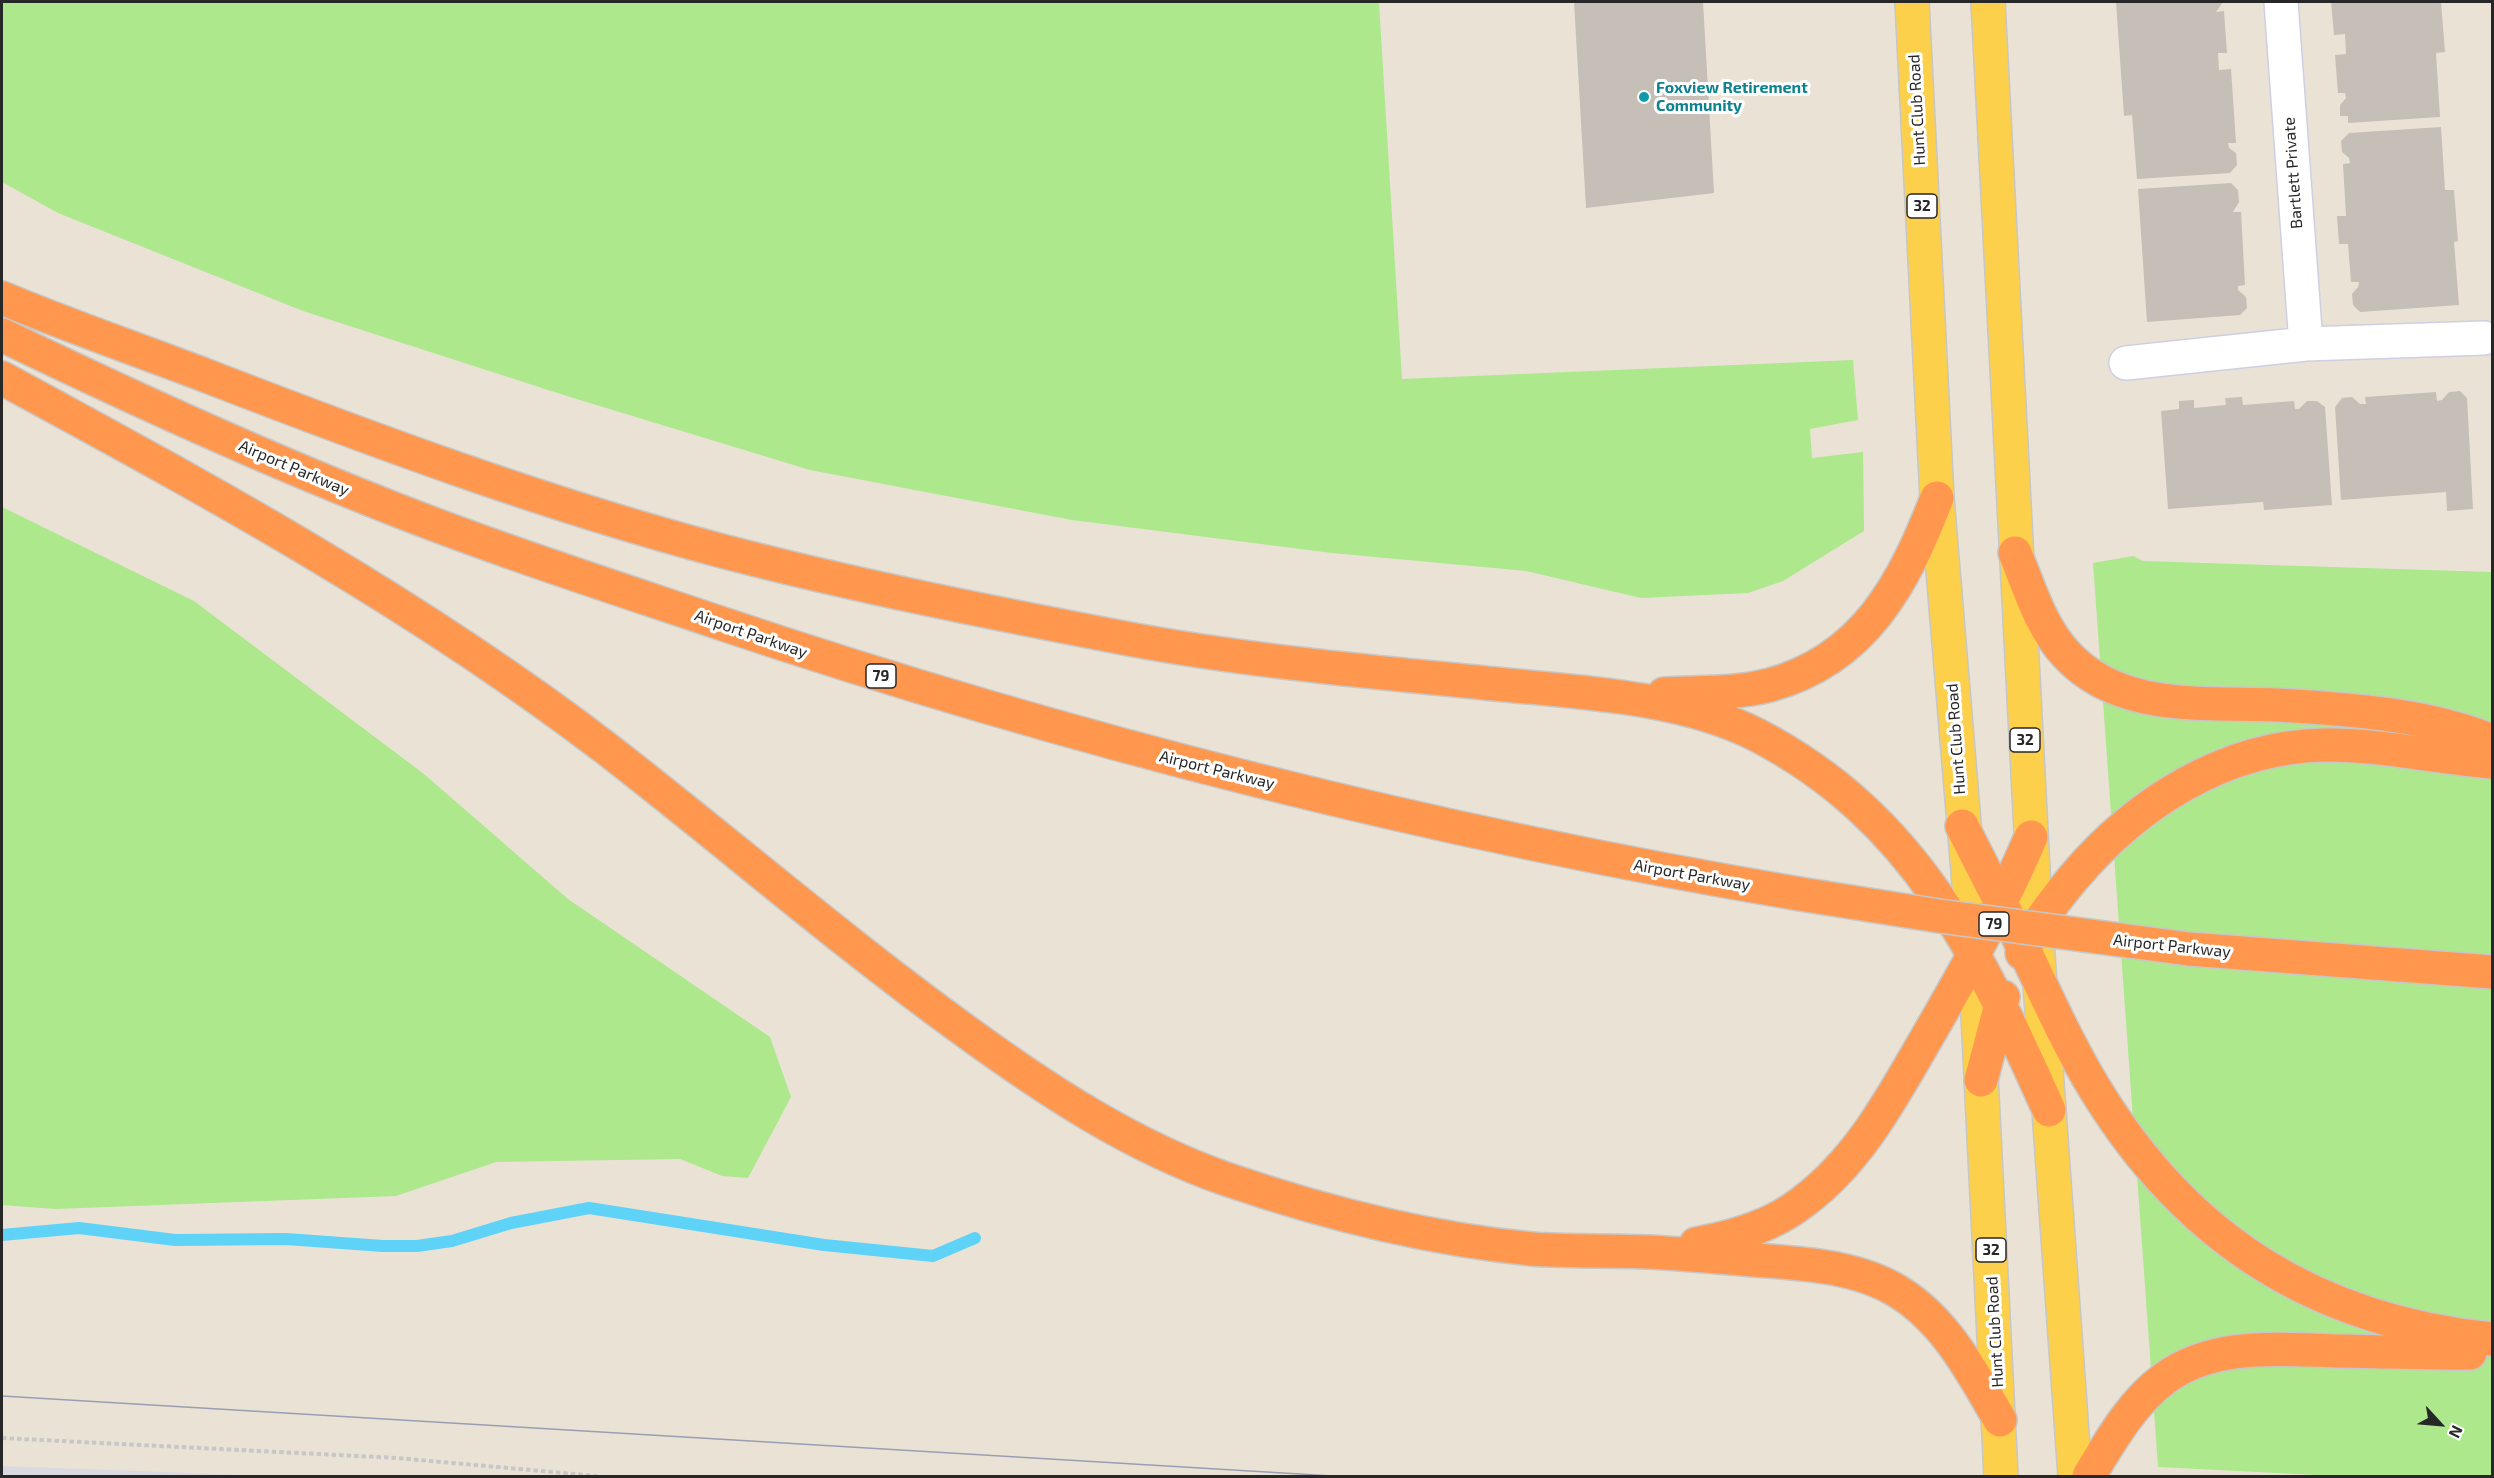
<!DOCTYPE html>
<style>
body{margin:0}
#map{position:relative;width:2494px;height:1478px;overflow:hidden;background:#ebe2d6;font-family:"Exo 2",sans-serif}
canvas{display:block}
.frame{position:absolute;inset:0;border:3px solid #272727;pointer-events:none}
.north{position:absolute;left:2410px;top:1394px;width:60px;height:60px;-webkit-text-stroke:4px #fff;paint-order:stroke;rotate:116deg;font-size:16px;font-weight:700;line-height:24px;text-align:center;color:#272727}
.north::after{content:'';display:block;margin:auto;width:21px;height:27px;background:#272727;clip-path:polygon(50% 0,100% 100%,50% 72%,0 100%)}
</style>
<div id="map">
<canvas width="2494" height="1478"></canvas>
<div class="frame"></div>
<div class="north">N</div>
</div>
<script>
const ctx = document.querySelector('canvas').getContext('2d');
ctx.lineJoin = 'round';
function paint(path, color) { ctx.fillStyle = color; ctx.fill(path, 'evenodd'); }
function trace(path, color, width, dash) { ctx.strokeStyle = color; ctx.lineWidth = width; ctx.lineCap = dash ? 'butt' : 'round'; ctx.setLineDash(dash || []); ctx.stroke(path); }
function label(font, color, halo, rows, align = 'center') {
  ctx.font = font + ' "Exo 2",sans-serif'; ctx.lineWidth = 6; ctx.setLineDash([]); ctx.textBaseline = 'middle'; ctx.strokeStyle = halo; ctx.fillStyle = color; for (const [text, x, y, turn = 0] of rows) {
    ctx.save(); ctx.translate(x, y); ctx.rotate((+turn || 0) * Math.PI / 180); ctx.textAlign = isNaN(turn) ? turn : align; if (halo) ctx.strokeText(text, 0, 0); ctx.fillText(text, 0, 0); ctx.restore();
  }
}
const industrial = new Path2D(`
 M2 1466 272 1476H2Z`);
const green = new Path2D(`
 M2 2H1391L1379 3 1402 379 1853 360 1858 420 1810 429 1812 458 1863 452 1864 531 1783 581 1748 593 1641 598 1526 571 1332 553 1072 520 810 470 570 397 303 311 58 213 2 182Z
 M2 507 194 601 424 774 568 899 770 1037 791 1097 748 1178 722 1176 680 1159 496 1162 396 1196 55 1209 2 1205Z
 M2133 556 2143 561 2492 572V1476H2336L2158 1467 2093 563Z`);
const stream = new Path2D(`
 M2 1235 79 1228 175 1240 286 1239 383 1246H417L452 1241 511 1223 589 1208 824 1245 933 1256 975 1238`);
const building = new Path2D(`
 M1574 2H1703L1714 193 1586 208Z
 M2116 2H2223L2216 12 2224 11 2227 53H2218L2219 70 2231 69 2236 143H2228L2229 148 2236 153 2237 165 2230 173 2137 179 2132 115 2124 116Z
 M2331 2H2441L2445 52 2436 53 2440 117 2348 123V116H2340V105L2346 98 2345 93H2338L2335 55 2346 54 2345 34 2334 35Z
 M2441 127 2445 190H2454L2458 241 2454 242 2459 305 2360 312 2353 305 2352 294 2358 287 2359 282H2351L2348 244H2339L2337 216H2346L2343 164 2350 163 2349 158 2342 152 2341 141 2349 133Z
 M2231 183 2238 190 2239 202 2233 212H2241L2245 285 2238 286V290L2246 297 2247 308 2240 315 2147 322 2138 189Z
 M2460 391 2467 398 2473 509 2447 511 2446 492 2341 500 2335 407 2342 398 2352 397 2360 404H2366L2365 397 2436 392 2437 401 2442 400 2449 392Z
 M2242 397 2243 405 2294 401 2295 409H2299L2307 401H2317L2325 407 2332 505 2264 510 2263 502 2168 509 2161 411 2179 409V401L2194 400V408L2226 405 2225 398Z`);
const path = new Path2D(`
 M2 1438 397 1458 597 1476`);
const street = new Path2D(`
 M2281 2 2306 344
 M2126 363 2306 344 2484 338`);
const primary = new Path2D(`
 M1912 2 1937 498 1975 956 2001 1476
 M1988 2 2036 928 2075 1476`);
const highway = new Path2D(`
 M2 298C69 326 139 350 207 376 375 441 548 505 722 551 856 586 993 613 1129 639 1247 661 1366 671 1485 683 1572 692 1678 695 1757 735 1916 818 1979 954 2049 1110
 M2 335C124 394 248 451 374 501 486 546 601 583 714 621 1068 740 1432 832 1800 894
 M2 378C212 492 416 603 607 749 727 842 841 941 964 1030 1045 1089 1131 1146 1226 1179 1325 1213 1428 1239 1532 1249 1571 1252 1610 1250 1649 1252 1684 1254 1719 1257 1754 1260 1798 1263 1850 1266 1890 1287 1943 1315 1971 1370 2000 1420
 M2015 553C2029 587 2040 626 2066 654 2120 713 2205 702 2277 705 2348 709 2427 714 2492 741
 M1664 694C1699 692 1736 694 1770 685 1865 659 1904 583 1937 498
 M1962 826C1982 866 2003 906 2023 947 2046 995 2067 1043 2095 1089 2187 1240 2316 1321 2492 1339
 M2189 949 2492 972
 M2022 953C2035 925 2054 901 2074 877 2137 803 2224 747 2324 745 2379 744 2438 758 2492 762
 M1981 1080 2003 997
 M1696 1244C1734 1237 1773 1226 1804 1201 1860 1159 1892 1097 1926 1039 1965 972 2001 907 2031 837
 M2089 1476C2109 1443 2132 1402 2164 1379 2215 1341 2282 1350 2342 1351 2385 1352 2428 1353 2470 1353`);
const tram = new Path2D(`
 M2 1396 1333 1476`);
const highwayBridge = new Path2D(`
 M1800 894 1939 916 2189 949`);
const markers = [
 [1644,97,6,"#0f9aa8"]
];
const shields = [
 [1922,206,30],
 [881,676,30],
 [2025,740,30],
 [1994,924,30],
 [1991,1250,30]
];
const shieldNames = [
 ["32",1922,206],
 ["79",881,676],
 ["32",2025,740],
 ["79",1994,924],
 ["32",1991,1250]
];
const cultureNames = [
 ["Foxview Retirement",1656,88],
 ["Community",1656,106]
];
const streetNames = [
 ["Hunt Club Road",1917,110,-93],
 ["Bartlett Private",2293,173,-94],
 ["Airport Parkway",294,468,23],
 ["Airport Parkway",751,634,19],
 ["Hunt Club Road",1956,739,-94],
 ["Airport Parkway",1217,770,14],
 ["Airport Parkway",1692,875,10],
 ["Airport Parkway",2172,946,6],
 ["Hunt Club Road",1995,1332,-93]
];
paint(industrial, '#dbd8e2');
paint(green, '#ade88d');
trace(stream, '#5fd2f8', 12);
paint(building, '#c6bfb7');
trace(street, '#ccd0e2', 36);
trace(primary, '#c7c7c7', 36);
trace(highway, '#c7c7c7', 36);
trace(path, '#c7c7c7', 4, [4.5, 3]);
trace(street, '#fff', 33);
trace(primary, '#fcd04b', 33);
trace(highway, '#ff984e', 33);
trace(tram, '#999eb3', 1.5);
trace(highwayBridge, '#c7c7c7', 36, []);
trace(highwayBridge, '#ff984e', 33);
for (const [x, y, r, color] of markers) { const dot = new Path2D(); dot.arc(x, y, r, 0, 2 * Math.PI); ctx.fillStyle = color; ctx.fill(dot); trace(dot, '#fff', 2); }
for (const [x, y, w] of shields) { const box = new Path2D(); box.roundRect(x - w / 2, y - 12, w, 24, 4.5); ctx.fillStyle = '#fff'; ctx.fill(box); trace(box, '#272727', 1.5); }
label('bold 15px', '#272727', null, shieldNames);
label('bold 16px', '#0d838f', '#fff', cultureNames, 'left');
label('16px', '#272727', '#fff', streetNames);
</script>
